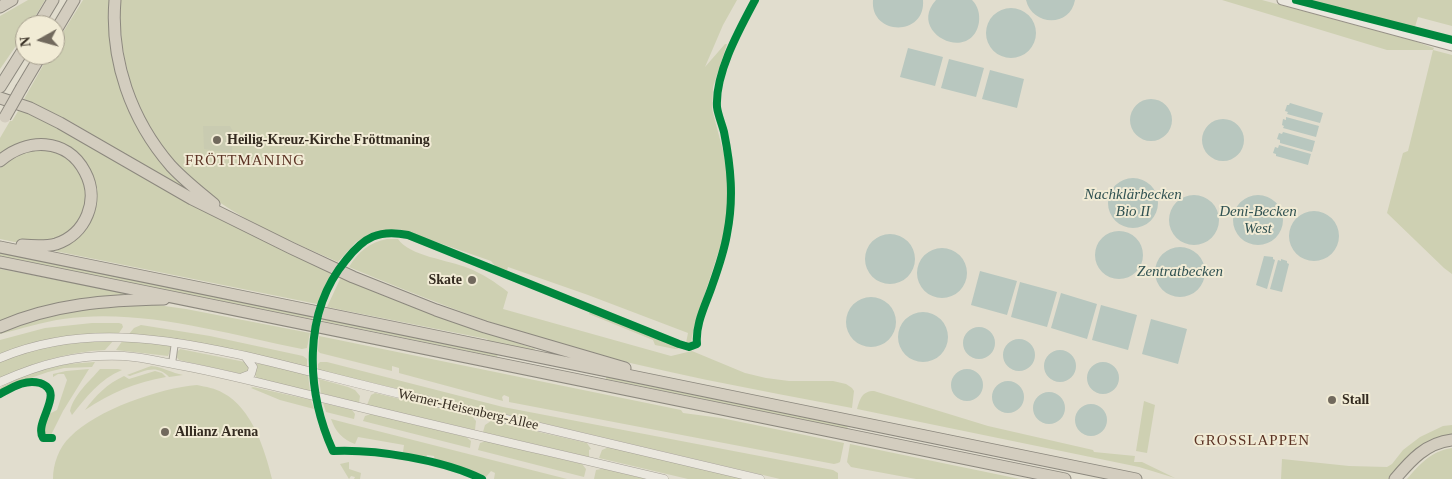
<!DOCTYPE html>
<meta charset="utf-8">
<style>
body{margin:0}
#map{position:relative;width:1452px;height:479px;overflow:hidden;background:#e1ddce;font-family:"Times New Roman",serif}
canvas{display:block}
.north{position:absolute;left:15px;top:15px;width:50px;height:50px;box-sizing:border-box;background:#f1ebd5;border:1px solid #a59e8d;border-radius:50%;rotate:263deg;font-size:14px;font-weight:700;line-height:20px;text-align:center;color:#342b20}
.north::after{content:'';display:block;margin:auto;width:18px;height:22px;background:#71695d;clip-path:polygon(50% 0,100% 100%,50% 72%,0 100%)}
</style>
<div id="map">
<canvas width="1452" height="479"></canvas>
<div class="north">N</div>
</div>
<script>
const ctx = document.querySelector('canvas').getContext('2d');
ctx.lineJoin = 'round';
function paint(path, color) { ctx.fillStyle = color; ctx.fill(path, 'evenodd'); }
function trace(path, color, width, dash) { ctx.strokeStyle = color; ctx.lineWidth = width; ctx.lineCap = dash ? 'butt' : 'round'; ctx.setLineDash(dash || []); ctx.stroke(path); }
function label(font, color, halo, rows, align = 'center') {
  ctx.font = font + ' "Times New Roman",serif'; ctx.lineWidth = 4; ctx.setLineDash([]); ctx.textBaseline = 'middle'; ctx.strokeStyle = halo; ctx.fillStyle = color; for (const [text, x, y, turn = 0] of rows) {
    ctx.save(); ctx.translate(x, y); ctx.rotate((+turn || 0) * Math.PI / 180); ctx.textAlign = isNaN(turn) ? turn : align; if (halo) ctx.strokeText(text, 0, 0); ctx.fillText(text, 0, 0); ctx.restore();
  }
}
const green = new Path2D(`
 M28 0H45L30 25H25V33L0 69V16Z
 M83 0H113L126 94 195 195 68 120 24 99 49 55H55V45Z
 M120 0H737L723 25 705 67 725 44H727L713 87 712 109 728 170 729 197 724 235 694 327 691 342 689 345 686 343 688 333 588 295 508 267 507 270 496 267 491 261 399 229 375 232 356 242 338 262C296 243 253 226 216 200 149 152 118 81 120 0Z
 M1222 0H1262L1414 41 1434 48 1433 50 1452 55V274L1444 268 1387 213 1403 153 1408 151 1433 50H1387Z
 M1306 0H1452V26L1418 17 1414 30Z
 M20 108 40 117 220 219 331 273 317 304 55 251V249L69 243 94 188 59 145 0 157V138L10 121H12Z
 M48 149 68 158 86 183 84 215 66 236 29 245 0 239V168L19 153Z
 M387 239H398C409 256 449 260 468 268 483 274 495 282 508 292L503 309 671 356 692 351 745 373 766 378 789 381H833L846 384 852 388 854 391 852 408C754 389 655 372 559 344 487 323 418 296 349 267 358 252 370 242 387 239Z
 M0 253 313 316 312 319 285 314 0 256Z
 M0 269C45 278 91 286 137 295L0 323Z
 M341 277 418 309 535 349 534 351 488 341 487 339 327 307Z
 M150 304 186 309 310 333 307 348 302 349C225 334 143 308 63 319 42 322 21 329 0 334V331L69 309Z
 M591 311 681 348 675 349 655 345 653 340 589 314Z
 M323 318 498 354 497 357 322 321Z
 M92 323H119L122 324 123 327 119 333C73 336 43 338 0 355V340L45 328Z
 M141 325 210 336 303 356 307 359V367L185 340 129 334 134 328Z
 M319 336 681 410 683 413 721 418 844 443 840 462 838 463 834 464 509 402V397L504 395 502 397 503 401 399 373V368L392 366V371L320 353 318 351Z
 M114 340 105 350C68 352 34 362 0 378V362C37 346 74 342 114 340Z
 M123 340 170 345 171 349 168 356 116 350Z
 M180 349 245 362 249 365V371L242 374 179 360 176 356 177 352Z
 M95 362 92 367 64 368 48 372 28 379 0 392V388L3 386 26 375 51 367 67 364Z
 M320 362H327L503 407 833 470 838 473V479H780L318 370V364Z
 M261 363 308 375 310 391 257 378C253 373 255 369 257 364Z
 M151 366C163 367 172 373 183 375L169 377C157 364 144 371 130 376L127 375Z
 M89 369 63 411 51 435H45L43 430 48 412 51 413 57 410 67 380 64 374H58L53 377V374L66 371Z
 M100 369H118L122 370C100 379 86 397 72 415L70 411C74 394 90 381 100 369Z
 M155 371 162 373 166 377C136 382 110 393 85 410 96 395 107 384 124 376L129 379Z
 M606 376 848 426 847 429 606 379Z
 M319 379 348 387 355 390 360 396 359 403 321 393Z
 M197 385C206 387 215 388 223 393 252 408 265 450 272 479H53C53 464 59 447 70 437 96 410 160 388 197 385Z
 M253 387 311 400 314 409 280 400 251 388Z
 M874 391 988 426 1093 450 1094 452 1135 456 1134 462H1142L1175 478 1139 467 857 409C860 399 862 391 874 391Z
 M375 393 472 416 476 421 475 430 367 405 371 395Z
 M1144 401 1155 405 1147 453 1136 451Z
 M323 403 352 410 355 414 354 419 326 412Z
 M371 414 466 437 471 441 470 448 363 421 365 416Z
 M331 419 354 425 567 479H494L495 473 491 471 486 477 435 460 434 456 427 455 426 458 403 452 404 445 358 437 355 444C343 440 335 431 331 419Z
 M491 421 587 443 591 449 589 450V457L483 432 485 425Z
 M1452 425V438L1392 479H1281L1282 459 1349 466 1387 467 1392 464 1403 450 1420 437 1443 426Z
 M486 441 582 464 586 469 584 477 478 450 480 443Z
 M850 444 1020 479H916L851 467 847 462Z
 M609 447 743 479H688L599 458 602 450Z
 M1452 448V479H1407C1420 464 1431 451 1452 448Z
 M349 462V469L361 473 360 479H354L355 477 351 476 349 479 340 464Z
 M601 469H605L646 479H594L596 470Z`);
const cemetery = new Path2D(`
 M203 126H230L233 131 232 153 204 149Z`);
const water = new Path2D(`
 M873 0H923C926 37 870 36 873 0Z
 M936 0H972C978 6 980 14 979 22 972 65 906 33 936 0Z
 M1026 0H1075C1070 28 1032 26 1026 0Z
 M986 33a25 25 0 1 1 50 0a25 25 0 1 1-50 0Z
 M908 48 943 57 935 86 900 77Z
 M949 59 984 68 976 97 941 88Z
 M990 70 1024 79 1017 108 982 99Z
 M1130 120a21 21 0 1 1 42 0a21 21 0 1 1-42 0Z
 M1290 103 1323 113 1320 123 1287 114 1288 112 1285 111 1287 105H1289Z
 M1286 117 1319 126 1316 137 1283 128 1284 126 1282 125 1283 119 1286 120Z
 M1202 140a21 21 0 1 1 42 0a21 21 0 1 1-42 0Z
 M1283 132 1315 141 1312 152 1280 143V140L1277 139 1279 133 1282 134Z
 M1279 145 1311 154 1308 165 1276 156V154L1273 153 1275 147 1278 148Z
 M1108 203a25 25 0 1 1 50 0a25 25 0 1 1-50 0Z
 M1233 220a25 25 0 1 1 50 0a25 25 0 1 1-50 0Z
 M1169 220a25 25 0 1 1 50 0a25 25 0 1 1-50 0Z
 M1289 236a25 25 0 1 1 50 0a25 25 0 1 1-50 0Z
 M1095 255a24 24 0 1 1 48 0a24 24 0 1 1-48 0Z
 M865 259a25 25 0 1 1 50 0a25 25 0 1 1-50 0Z
 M1155 272a25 25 0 1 1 50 0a25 25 0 1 1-50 0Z
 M917 273a25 25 0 1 1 50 0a25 25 0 1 1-50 0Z
 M1264 256 1273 257V259L1275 260 1267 289 1256 285Z
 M1281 259 1287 261V263L1289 264 1282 292 1270 289 1278 260 1281 261Z
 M980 271 1017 281 1007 315 971 305Z
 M1020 282 1057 292 1047 327 1011 317Z
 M1061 293 1097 304 1087 339 1051 328Z
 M846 322a25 25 0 1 1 50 0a25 25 0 1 1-50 0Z
 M1101 305 1137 315 1128 350 1092 340Z
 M898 337a25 25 0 1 1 50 0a25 25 0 1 1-50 0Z
 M1151 319 1187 329 1178 364 1142 354Z
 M963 343a16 16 0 1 1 32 0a16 16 0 1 1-32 0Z
 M1003 355a16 16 0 1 1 32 0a16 16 0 1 1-32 0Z
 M1044 366a16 16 0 1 1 32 0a16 16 0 1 1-32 0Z
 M1087 378a16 16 0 1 1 32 0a16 16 0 1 1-32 0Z
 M951 385a16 16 0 1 1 32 0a16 16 0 1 1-32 0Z
 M992 397a16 16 0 1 1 32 0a16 16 0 1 1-32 0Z
 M1033 408a16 16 0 1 1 32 0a16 16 0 1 1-32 0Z
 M1075 420a16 16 0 1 1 32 0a16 16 0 1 1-32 0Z`);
const minor = new Path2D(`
 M172 364 175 342`);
const tertiary = new Path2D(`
 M0 358C82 324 162 338 246 356 302 369 357 384 413 397 529 424 644 452 760 479
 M243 377 251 374 253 367 245 356
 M0 382C42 363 78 354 124 356 141 357 157 361 173 364 219 372 264 384 310 395 427 424 546 451 664 479`);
const secondary = new Path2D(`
 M1282 0 1452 46`);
const motorway = new Path2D(`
 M115 0C110 60 131 120 171 166 184 180 199 192 214 204
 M0 7 12 0
 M38 25 53 0
 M55 32 74 0
 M0 87 25 47
 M22 87 41 55
 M0 98 30 108 60 123 192 199 291 248 353 277 436 310 485 327 625 368
 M0 161C26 138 67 137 85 172 100 200 86 234 56 244 45 247 33 246 22 245
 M0 247 1136 479
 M0 262 1065 479
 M0 327C53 304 107 300 164 299
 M1395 479C1411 460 1426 443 1452 440`);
const motorwayBridge = new Path2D(`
 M5 117 22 87`);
const cycleway = new Path2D(`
 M1296 0 1452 40
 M0 394C13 387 25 379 40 383 67 392 33 422 43 438H52
 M482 479C443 460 376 449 333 451 306 391 302 313 346 260 364 237 379 229 408 235L679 344 689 347 697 344C695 324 706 304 712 286 718 269 724 252 727 234 734 199 731 167 724 132 722 124 718 115 717 107 715 73 739 30 755 0`);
const markers = [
 [217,140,5,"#71695d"],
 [472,280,5,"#71695d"],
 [1332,400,5,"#71695d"],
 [165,432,5,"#71695d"]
];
const poiNames = [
 ["Heilig-Kreuz-Kirche Fröttmaning",227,140],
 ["Skate",462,280,"right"],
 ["Stall",1342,400],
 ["Allianz Arena",175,432]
];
const streetNames = [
 ["Werner-Heisenberg-Allee",468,410,13]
];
const neighbourhoodNames = [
 ["FRÖTTMANING",245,161],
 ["GROSSLAPPEN",1252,441]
];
const waterNames = [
 ["Nachklärbecken",1133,195],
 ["Bio II",1133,212],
 ["Deni-Becken",1258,212],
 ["West",1258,229],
 ["Zentratbecken",1180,272]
];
paint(green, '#ced0b2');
paint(cemetery, '#c9cbb1');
paint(water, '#b8c7bf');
trace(minor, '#a6a297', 8);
trace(tertiary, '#a6a297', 9);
trace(secondary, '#969186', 11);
trace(motorway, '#8c887e', 13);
trace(minor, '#eae7de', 6);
trace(tertiary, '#eae7de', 8);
trace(secondary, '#eae7de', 9);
trace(motorway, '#d3cdbf', 11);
trace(motorwayBridge, '#8c887e', 13, []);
trace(motorwayBridge, '#d3cdbf', 11);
trace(cycleway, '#00873e', 8);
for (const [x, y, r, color] of markers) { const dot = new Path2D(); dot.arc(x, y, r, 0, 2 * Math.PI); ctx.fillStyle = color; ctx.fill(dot); trace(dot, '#f1ebd5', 2); }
label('bold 14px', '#342b20', '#f1ebd5', poiNames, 'left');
label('14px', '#342b20', '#f1ebd5', streetNames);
ctx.letterSpacing = '1px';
label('15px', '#5c3324', '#f1ebd5', neighbourhoodNames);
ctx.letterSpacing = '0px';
label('italic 15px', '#315252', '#f1ebd5', waterNames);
</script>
